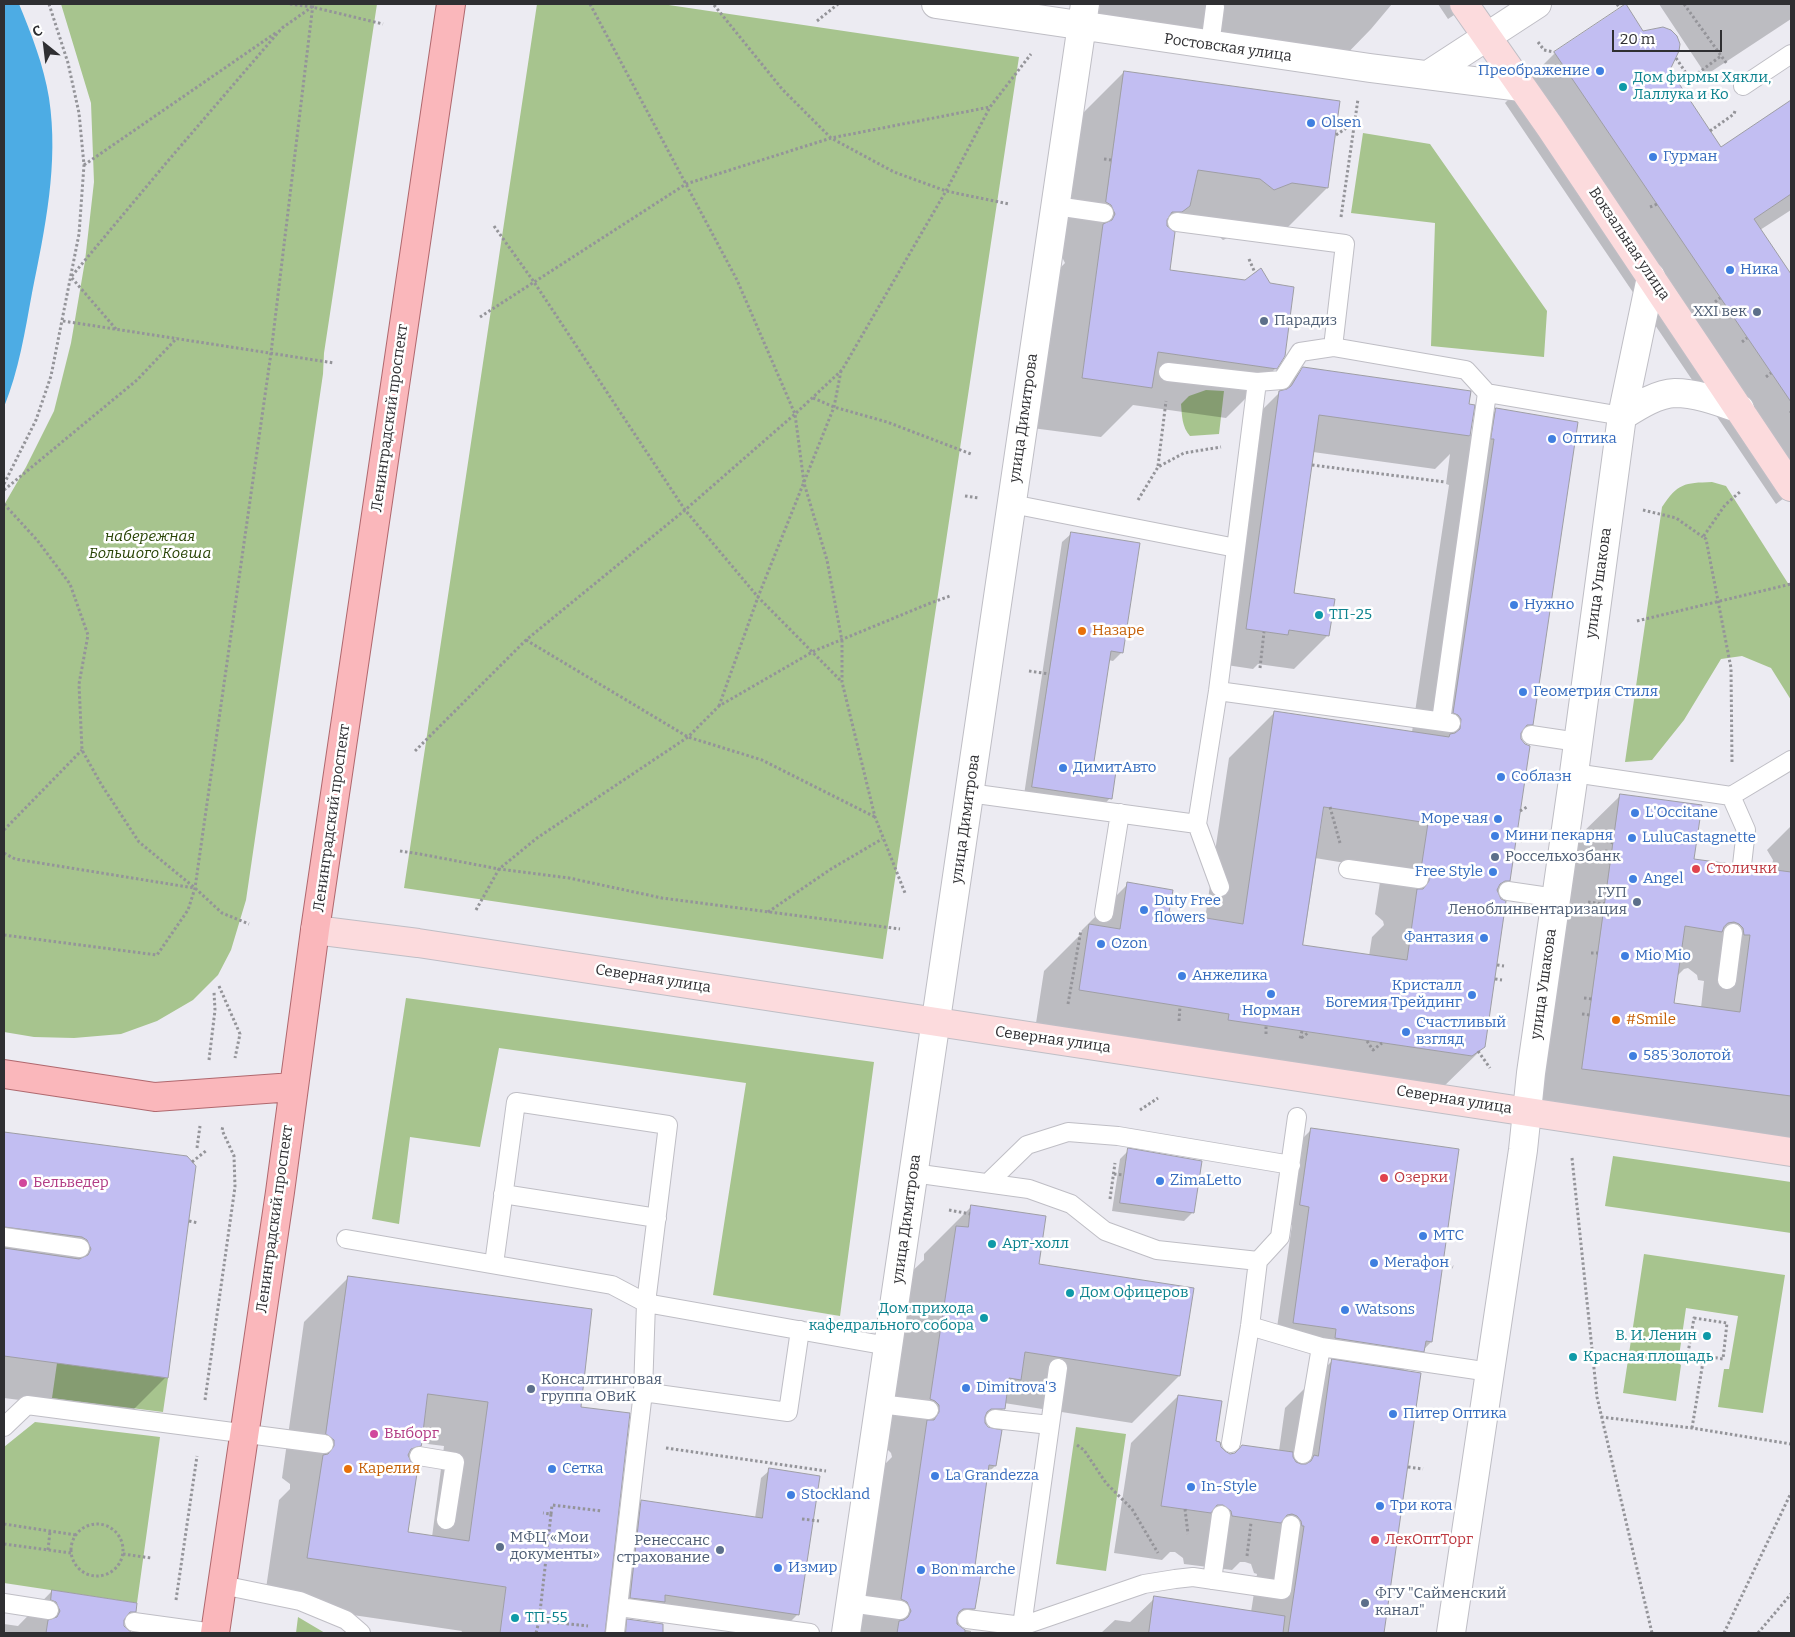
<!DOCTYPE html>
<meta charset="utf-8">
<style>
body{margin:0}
#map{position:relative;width:1795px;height:1637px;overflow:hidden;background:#ecebf2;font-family:Bitter,serif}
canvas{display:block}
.frame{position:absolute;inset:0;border:5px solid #2f2f32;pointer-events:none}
.north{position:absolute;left:20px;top:20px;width:50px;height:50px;-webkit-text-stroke:4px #fff;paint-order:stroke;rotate:331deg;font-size:14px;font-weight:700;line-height:20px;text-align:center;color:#2f2f32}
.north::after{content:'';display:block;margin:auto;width:18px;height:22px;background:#2f2f32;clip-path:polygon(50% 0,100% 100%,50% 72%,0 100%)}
.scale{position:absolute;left:1612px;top:30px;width:110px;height:22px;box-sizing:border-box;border:2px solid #2f2f32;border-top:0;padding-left:6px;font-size:15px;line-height:18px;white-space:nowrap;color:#2f2f32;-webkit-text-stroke:4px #fff;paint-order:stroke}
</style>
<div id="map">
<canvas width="1795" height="1637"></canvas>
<div class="frame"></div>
<div class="north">С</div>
<div class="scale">20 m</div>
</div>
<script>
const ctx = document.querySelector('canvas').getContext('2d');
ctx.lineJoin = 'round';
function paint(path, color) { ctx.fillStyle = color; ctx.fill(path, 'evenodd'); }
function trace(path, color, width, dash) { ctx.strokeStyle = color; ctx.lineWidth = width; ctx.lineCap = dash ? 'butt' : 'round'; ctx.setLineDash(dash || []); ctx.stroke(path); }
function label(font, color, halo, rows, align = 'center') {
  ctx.font = font + ' Bitter,serif'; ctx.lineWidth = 5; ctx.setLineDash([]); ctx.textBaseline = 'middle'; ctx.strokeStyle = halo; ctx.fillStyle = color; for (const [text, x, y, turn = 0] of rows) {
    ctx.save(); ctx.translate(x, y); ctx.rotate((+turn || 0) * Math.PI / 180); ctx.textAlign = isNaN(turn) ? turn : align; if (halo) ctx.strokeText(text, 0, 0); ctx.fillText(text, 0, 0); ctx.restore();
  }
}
const green = new Path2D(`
 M61 4H377L324 353 323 374 246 900 231 950 218 975 193 1000 157 1021 121 1034 74 1038 34 1037 4 1032V505L26 467 54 411 71 343 85 261 94 182 91 103Z
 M537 4H662L1019 57 883 959 404 888Z
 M1363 133 1430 144 1547 311 1544 357 1431 346 1435 223 1351 213Z
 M1206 390 1224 391 1219 434 1190 436C1182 427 1182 416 1181 404L1189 396Z
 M1712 482 1726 486 1791 588V700L1771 668 1742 656 1721 659 1684 720 1652 760 1625 762 1662 507C1678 483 1684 483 1712 482Z
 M406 998 874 1062 840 1316 713 1295 746 1083 499 1048 480 1147 410 1137 399 1224 372 1219Z
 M1613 1156 1791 1182V1233L1605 1206Z
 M1644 1254 1785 1275 1763 1413 1718 1407 1724 1369H1729L1738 1316 1686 1308 1678 1363 1681 1365 1676 1401 1623 1393Z
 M57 1363 168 1378 163 1412 52 1398Z
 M35 1422 160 1437 137 1603 4 1583V1447Z
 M1076 1427 1126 1434 1106 1571 1056 1564Z
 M298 1617 325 1633H296Z`);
const water = new Path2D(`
 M4 4H19C31 33 44 66 49 98 59 163 45 229 32 293 25 331 19 370 4 407Z`);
const shadow = new Path2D(`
 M1100 4H1392L1371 29 1336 65 1096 29Z
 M1438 4H1471L1448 19Z
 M1659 4H1791V19L1706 75Z
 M1643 32 1721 148 1791 102V210L1760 230 1791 276V493L1776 504 1505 103 1555 53Z
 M1124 72 1327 188 1277 238 1241 232 1223 240 1210 228 1172 223 1167 228 1169 271 1276 368 1226 418 1133 405 1101 437 1032 428 1053 275 1065 263 1061 255 1074 122Z
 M1303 369 1473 406 1469 437 1496 410 1532 724 1520 736 1509 880 1497 892 1484 1047 1437 1093 1034 1036 1044 971 1081 934 1082 930 1128 884 1168 913 1205 919 1229 758 1275 712 1412 732 1449 485 1446 484 1450 454 1435 469 1313 452 1293 594 1328 635 1294 669 1258 664 1253 669 1213 663 1246 426ZM1315 858 1382 869 1375 914 1383 921 1384 925 1372 937 1369 956 1301 946Z
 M1071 534 1122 652 1113 661 1108 660 1092 769 1110 798 1102 807 1024 795 1062 542Z
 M1621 795 1693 860 1731 869 1741 877 1753 868 1771 871 1773 860 1767 850 1791 826V1148L1536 1114 1574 841ZM1688 968 1697 975 1698 980 1704 981 1701 1008 1673 1004 1677 976 1684 969Z
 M1311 1130 1431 1342 1403 1371 1420 1374 1382 1633H1101L1115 1620 1130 1622 1155 1598 1251 1612 1257 1574 1254 1573 1251 1564 1245 1562H1240L1232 1570 1184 1564 1183 1558 1175 1552H1170L1162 1560 1114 1553 1131 1443 1178 1396 1215 1442 1230 1455 1234 1454 1242 1446 1279 1451 1285 1408 1334 1359 1317 1356 1319 1347 1275 1341 1292 1225 1282 1223 1293 1148Z
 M4 1133 187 1158 166 1377 129 1414 4 1398Z
 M1129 1150 1193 1212 1184 1221 1112 1211 1120 1159Z
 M972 1206 1038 1265 1179 1376 1132 1423 1004 1403 1003 1409 986 1426 995 1466 987 1474 972 1574 974 1609 958 1625 959 1628 971 1631V1633H856L880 1469 892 1457 891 1453 887 1449 883 1447 908 1275 924 1260V1254Z
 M349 1277 579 1408 602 1592 597 1633H461L462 1631 264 1602 279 1500 290 1489V1484L282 1478 304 1322ZM420 1443 444 1446 432 1537 407 1533 408 1457Z
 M770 1470 798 1614 789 1623 623 1598 633 1510 642 1501 755 1518 761 1478Z
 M52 1591 134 1611 123 1623V1627L131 1633H4V1624L18 1626Z`);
const building = new Path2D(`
 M1626 4 1643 31 1663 27 1671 30 1677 36 1680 44 1679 51 1670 70 1721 147 1791 100V194L1754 219 1791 274V402L1554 52Z
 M1124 71 1340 101 1328 188 1292 183 1274 190 1260 179 1198 170 1190 206 1182 212H1172L1167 220V226L1175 232 1170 270 1245 280 1261 268 1270 283 1294 287 1285 356 1277 369 1158 352 1152 388 1082 378 1103 224 1112 220 1115 214 1111 205 1106 202Z
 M1303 367 1471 391 1469 404 1475 405 1470 436 1319 415 1294 593 1335 599 1329 636 1289 630 1288 635 1246 629 1279 391 1287 389 1291 386Z
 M1496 408 1578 422 1533 725H1527L1521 733V739L1525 744 1530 746 1510 881H1505L1500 884 1497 890 1501 899 1506 901 1485 1047 1472 1056 1228 1020 1229 1014 1079 990 1089 924 1120 929 1127 882 1173 890 1169 912 1243 924 1274 711 1449 737 1450 734 1455 733 1460 729 1461 719 1458 715 1453 713 1494 439H1491ZM1324 807 1428 823 1421 869 1425 870 1429 875V881L1423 889H1417L1407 960 1303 945Z
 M1071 532 1140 543 1123 653 1111 651 1093 768 1116 771 1112 799 1032 787Z
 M1620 794 1702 805 1694 859 1731 864 1733 870 1740 875 1747 874 1752 867 1791 872V1096L1582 1069ZM1728 923 1734 922 1739 924 1743 928 1744 935H1750L1740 1012 1674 1003 1685 926 1722 932 1724 927Z
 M1311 1128 1459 1149 1432 1342 1426 1341 1424 1352 1335 1338 1336 1329 1293 1323 1309 1207 1300 1205Z
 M4 1132 187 1156 196 1166 168 1378 4 1356V1248L79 1259 88 1255 91 1249 87 1240 82 1237 4 1227Z
 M1128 1148 1202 1161 1194 1213 1120 1203Z
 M971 1205 1046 1216 1039 1264 1194 1288 1180 1376 1025 1352 1021 1380 1009 1378 1005 1409H991L987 1412 985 1417V1423L988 1427 1002 1430 996 1466 989 1465 974 1573 981 1574 975 1609H963L959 1612 957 1617V1624L965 1630V1633H897L899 1621 904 1620 908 1617 911 1611 907 1602 901 1599 927 1420H934L939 1412V1405L935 1401 930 1399 956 1226 968 1227Z
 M348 1276 592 1309 581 1407 630 1413 605 1633H500L506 1587 307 1558 323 1455 328 1454 334 1446V1440L326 1434ZM428 1394 488 1402 469 1541 408 1532 418 1467 412 1464 408 1455 411 1449 421 1446Z
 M1332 1359 1421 1373 1384 1633H1288L1304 1526H1302L1301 1521 1297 1516 1292 1514 1287 1515 1281 1523 1232 1516 1231 1511 1223 1505H1217L1211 1513 1161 1506 1178 1395 1222 1401 1216 1441 1220 1442 1221 1447 1225 1451 1230 1454 1235 1453 1239 1449 1242 1445 1293 1452V1457L1296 1462 1301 1464H1306L1311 1461 1314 1455 1318 1456Z
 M769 1468 820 1476 799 1615 665 1595V1602L630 1598 641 1500 762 1518Z
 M52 1590 137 1603 136 1612H130L124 1620V1626L132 1633H46L48 1620 57 1617 60 1611 56 1602 51 1600Z
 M1154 1596 1285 1616 1283 1633H1149Z
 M627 1619 663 1624V1633H626Z`);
const path = new Path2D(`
 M290 4 312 7 383 24
 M590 4 737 280 795 414 804 483 827 560 842 641V682L875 817 905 893
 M1617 4 1620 8
 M1684 4 1727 64
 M714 5 782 89 831 138 894 172 946 191 1009 204
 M817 21 838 4
 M282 28 312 7
 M1538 42 1544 50 1554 52
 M1676 58 1690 79 1721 56
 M1710 131 1734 114 1735 111
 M1336 135 1354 123
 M1104 159 1111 160
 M84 165 277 32
 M1650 207 1657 204
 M1341 217 1358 99
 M494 226 534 282 685 510 758 597 842 682
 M1249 259 1255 273
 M1715 302 1720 298
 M480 317 686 184 831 138 990 107
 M63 321 334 363
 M116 329 71 277 167 162 282 28
 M1742 342 1747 338
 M1766 377 1771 373
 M813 398 834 407 887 422 971 454
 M1790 413 1791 412
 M1574 442H1580
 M1312 465 1445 482
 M1158 466 1166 401
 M4 484 36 420 51 376 79 234 84 165 79 113 68 63 49 4
 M4 490 137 380 177 338
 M965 496 979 498
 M1138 500 1158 467 1184 453 1221 447
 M4 504 37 540 70 584 88 635 79 684 82 750 101 784 139 842 195 888 222 913 249 924
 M1643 510 1676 518 1703 537
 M1550 609 1556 610
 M1637 621 1791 584
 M526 640 688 737 762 760 875 817
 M1260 668 1264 632
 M1029 671 1049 674
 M719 706 758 597 834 407 841 371
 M415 751 526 640 685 510 795 414 842 370 946 191 990 107 1031 54
 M1732 762 1731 668 1706 539 1703 537 1725 505 1741 491
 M1525 780 1531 781
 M1330 807 1340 843
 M1520 811 1527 807
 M4 830 82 750
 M1516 840 1522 841
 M1606 841 1613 843
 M400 851 420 854 499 869 569 878 662 898 900 929
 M1605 851 1612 852
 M4 853 15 859 194 888
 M1603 862 1611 863
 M1588 902 1605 904
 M476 910 499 869 537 838 688 737 719 706 814 651 928 604 950 596
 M768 912 831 869 882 839
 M4 935 157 955 188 910 195 888 271 353 313 4
 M1591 953H1598
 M1497 965 1504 966
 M1495 979 1502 980
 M219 986 240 1034 235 1058
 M1584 998 1592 999
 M1068 1004 1081 930
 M1582 1014 1590 1015
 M1179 1021 1180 1006
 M1302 1031 1300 1039 1309 1032
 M1266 1034V1026
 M1367 1041 1373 1050 1382 1043
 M1478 1051 1490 1068
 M209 1060 215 1010 214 992
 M1140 1110 1158 1098
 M197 1148 200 1126
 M1572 1158 1597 1397 1652 1633
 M192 1162 207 1150
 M1114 1174 1124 1175
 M1110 1199 1115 1163
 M949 1210 970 1214
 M189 1221 198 1223
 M1443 1264 1453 1267
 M1694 1318 1727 1323 1723 1359 1688 1353Z
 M205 1400 235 1187 234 1156 222 1130 223 1126
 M1601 1417 1692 1428 1791 1444
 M1692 1428 1704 1356
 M1077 1445 1084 1450 1106 1483 1132 1509 1158 1553
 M666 1448 826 1471
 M1408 1467 1423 1469
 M1185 1509 1188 1534
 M551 1514 552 1505 602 1511
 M802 1519 819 1521
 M4 1524 76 1535
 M71 1550a26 26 0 1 1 52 0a26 26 0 1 1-52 0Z
 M4 1544 71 1553
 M48 1550 50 1531
 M123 1554 151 1558
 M1247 1556 1251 1523
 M176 1600 197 1456
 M539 1621 551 1514 543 1513
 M536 1633 539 1621 588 1626
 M1724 1633 1791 1493
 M1758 1633 1791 1594`);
const lane = new Path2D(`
 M1210 45 1215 7
 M1743 86 1791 54
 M1056 206 1104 213
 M1177 222 1345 244 1333 347 1466 370 1487 393 1622 416
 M1168 372 1257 382 1218 691 1197 824
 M1257 382 1282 380 1300 352 1333 347
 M1012 504 1236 548
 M1218 691 1451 723
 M1441 721 1487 393
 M1531 735 1578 742
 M1574 773 1731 796 1746 830 1742 865
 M969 793 1197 824 1220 887
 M1731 796 1791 760
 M1348 869 1419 879
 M1508 891 1556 898
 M1104 913 1120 813
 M1727 980 1733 933
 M913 1173 1029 1189 1071 1204 1105 1231 1157 1250 1258 1261
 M988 1183 1027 1145 1068 1132 1118 1136 1291 1165
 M503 1194 657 1218
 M4 1237 80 1248
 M346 1239 612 1285 646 1303 888 1346
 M494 1264 516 1102 668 1125 646 1303 643 1392 615 1633
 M1250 1326 1321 1347 1490 1372
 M1058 1368 1022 1626 1144 1584 1175 1579 1193 1577 1282 1590 1291 1525
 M643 1392 788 1412 800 1330
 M880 1404 929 1410
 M995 1419 1050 1425
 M4 1427 27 1405 324 1444
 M1231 1443 1250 1326 1258 1261 1280 1237 1297 1117
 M1303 1454 1321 1347
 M419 1456 455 1462 446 1520
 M1212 1580 1221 1515
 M222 1585 300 1601 346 1620 361 1633
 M4 1603 49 1610
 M850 1603 900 1610
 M619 1607 810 1633
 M967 1619 1022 1626
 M134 1622 214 1633`);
const street = new Path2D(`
 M936 4 1370 68 1521 87
 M1428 75 1537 4
 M1622 416C1638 406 1656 394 1675 393 1697 393 1720 402 1740 409
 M846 1633 1085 4
 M1451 1633 1523 1150 1531 1073 1574 773 1622 416 1651 277`);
const secondary = new Path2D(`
 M1464 4 1550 127 1791 487
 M315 930 418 943 1791 1152`);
const primary = new Path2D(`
 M4 1074 155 1097 293 1087
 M215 1633 280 1192 315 930 451 4`);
const markers = [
 [1600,71,5,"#3f7fe0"],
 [1623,87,5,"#0f9aa8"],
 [1311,123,5,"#3f7fe0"],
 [1653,157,5,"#3f7fe0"],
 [1730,270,5,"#3f7fe0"],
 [1757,312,5,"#5c6f8a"],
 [1264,321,5,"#5c6f8a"],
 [1552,439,5,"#3f7fe0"],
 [1514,605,5,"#3f7fe0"],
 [1319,615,5,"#0f9aa8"],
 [1082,631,5,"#e8710a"],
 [1523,692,5,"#3f7fe0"],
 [1063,768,5,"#3f7fe0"],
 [1501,777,5,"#3f7fe0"],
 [1635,813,5,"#3f7fe0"],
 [1498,819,5,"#3f7fe0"],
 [1495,836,5,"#3f7fe0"],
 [1632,838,5,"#3f7fe0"],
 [1495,857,5,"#5c6f8a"],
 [1696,869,5,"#e0444e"],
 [1493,872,5,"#3f7fe0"],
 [1633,879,5,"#3f7fe0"],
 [1637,902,5,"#5c6f8a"],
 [1144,910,5,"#3f7fe0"],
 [1484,938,5,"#3f7fe0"],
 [1101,944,5,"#3f7fe0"],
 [1625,956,5,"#3f7fe0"],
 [1182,976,5,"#3f7fe0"],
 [1271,994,5,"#3f7fe0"],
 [1472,995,5,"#3f7fe0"],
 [1616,1020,5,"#e8710a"],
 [1406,1032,5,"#3f7fe0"],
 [1633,1056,5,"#3f7fe0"],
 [1384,1178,5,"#e0444e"],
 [1160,1181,5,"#3f7fe0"],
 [23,1183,5,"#d1479c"],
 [1423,1236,5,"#3f7fe0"],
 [992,1244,5,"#0f9aa8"],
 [1374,1263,5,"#3f7fe0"],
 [1070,1293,5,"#0f9aa8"],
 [1345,1310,5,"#3f7fe0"],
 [984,1318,5,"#0f9aa8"],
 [1707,1336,5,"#0f9aa8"],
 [1573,1357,5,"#0f9aa8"],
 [966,1388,5,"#3f7fe0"],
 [531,1389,5,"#5c6f8a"],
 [1393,1414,5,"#3f7fe0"],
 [374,1434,5,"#d1479c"],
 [348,1469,5,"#e8710a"],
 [552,1469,5,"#3f7fe0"],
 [935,1476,5,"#3f7fe0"],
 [1191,1487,5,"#3f7fe0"],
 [791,1495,5,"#3f7fe0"],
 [1380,1506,5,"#3f7fe0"],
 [1375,1540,5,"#e0444e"],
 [500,1547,5,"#5c6f8a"],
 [720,1550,5,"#5c6f8a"],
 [778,1568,5,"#3f7fe0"],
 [921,1570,5,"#3f7fe0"],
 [1365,1603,5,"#5c6f8a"],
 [515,1618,5,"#0f9aa8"]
];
const streetNames = [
 ["Ростовская улица",1228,48,8],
 ["Вокзальная улица",1629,244,56],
 ["Ленинградский проспект",390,418,-82],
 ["улица Димитрова",1024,418,-82],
 ["улица Ушакова",1599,583,-82],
 ["Ленинградский проспект",332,818,-82],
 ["улица Димитрова",966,819,-82],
 ["Северная улица",653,979,9],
 ["улица Ушакова",1544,984,-82],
 ["Северная улица",1053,1040,8],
 ["Северная улица",1454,1100,9],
 ["Ленинградский проспект",275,1219,-82],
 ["улица Димитрова",907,1219,-82]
];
const shopNames = [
 ["Преображение",1590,71,"right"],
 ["Olsen",1321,123],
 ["Гурман",1663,157],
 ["Ника",1740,270],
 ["Оптика",1562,439],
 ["Нужно",1524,605],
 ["Геометрия Стиля",1533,692],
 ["ДимитАвто",1073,768],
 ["Соблазн",1511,777],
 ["L'Occitane",1645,813],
 ["Море чая",1488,819,"right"],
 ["Мини пекарня",1505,836],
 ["LuluCastagnette",1642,838],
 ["Free Style",1483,872,"right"],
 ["Angel",1643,879],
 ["Duty Free",1154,901],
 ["flowers",1154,918],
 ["Фантазия",1474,938,"right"],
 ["Ozon",1111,944],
 ["Mio Mio",1635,956],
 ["Анжелика",1192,976],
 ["Кристалл",1462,986,"right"],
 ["Богемия Трейдинг",1462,1003,"right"],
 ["Норман",1271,1011,"center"],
 ["Счастливый",1416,1023],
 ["взгляд",1416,1040],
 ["585 Золотой",1643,1056],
 ["ZimaLetto",1170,1181],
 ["МТС",1433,1236],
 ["Мегафон",1384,1263],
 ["Watsons",1355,1310],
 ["Dimitrova'3",976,1388],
 ["Питер Оптика",1403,1414],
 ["Сетка",562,1469],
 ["La Grandezza",945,1476],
 ["In-Style",1201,1487],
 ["Stockland",801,1495],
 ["Три кота",1390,1506],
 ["Измир",788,1568],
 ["Bon marche",931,1570]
];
const cultureNames = [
 ["Дом фирмы Хякли,",1633,78],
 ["Лаллука и Ко",1633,95],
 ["ТП-25",1329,615],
 ["Арт-холл",1002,1244],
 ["Дом Офицеров",1080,1293],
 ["Дом прихода",974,1309,"right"],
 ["кафедрального собора",974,1326,"right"],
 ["В. И. Ленин",1697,1336,"right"],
 ["Красная площадь",1583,1357],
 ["ТП-55",525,1618]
];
const serviceNames = [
 ["XXI век",1747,312,"right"],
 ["Парадиз",1274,321],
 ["Россельхозбанк",1505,857],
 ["ГУП",1627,893,"right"],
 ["Леноблинвентаризация",1627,910,"right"],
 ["Консалтинговая",541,1380],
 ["группа ОВиК",541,1397],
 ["МФЦ «Мои",510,1538],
 ["документы»",510,1555],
 ["Ренессанс",710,1541,"right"],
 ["страхование",710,1558,"right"],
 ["ФГУ \"Сайменский",1375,1594],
 ["канал\"",1375,1611]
];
const parkNames = [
 ["набережная",150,537],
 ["Большого Ковша",150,554]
];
const foodNames = [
 ["Назаре",1092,631],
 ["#Smile",1626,1020],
 ["Карелия",358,1469]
];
const healthNames = [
 ["Столички",1706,869],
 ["Озерки",1394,1178],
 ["ЛекОптТорг",1385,1540]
];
const hotelNames = [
 ["Бельведер",33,1183],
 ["Выборг",384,1434]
];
paint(green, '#a7c48e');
paint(water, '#4dace4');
paint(shadow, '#0003');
paint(building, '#c2bef2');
trace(building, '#9e9ea4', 1);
trace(lane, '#bfbec5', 20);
trace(street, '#bfbec5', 30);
trace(secondary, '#bfbec5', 30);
trace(primary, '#b0686e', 30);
trace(path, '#949499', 3, [2.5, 2.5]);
trace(lane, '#fff', 18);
trace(street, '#fff', 28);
trace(secondary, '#fcdbdd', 28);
trace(primary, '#fab7bb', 28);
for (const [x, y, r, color] of markers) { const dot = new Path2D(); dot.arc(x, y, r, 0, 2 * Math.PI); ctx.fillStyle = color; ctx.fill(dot); trace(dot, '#fff', 2); }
label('15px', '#2f2f32', '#fff', streetNames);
label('15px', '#366cbe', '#fff', shopNames, 'left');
label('15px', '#0d838f', '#fff', cultureNames, 'left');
label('15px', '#4e5e75', '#fff', serviceNames, 'left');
label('italic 15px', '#284305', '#fff', parkNames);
label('15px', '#c56008', '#fff', foodNames, 'left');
label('15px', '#be3a42', '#fff', healthNames, 'left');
label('15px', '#b23c85', '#fff', hotelNames, 'left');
</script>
